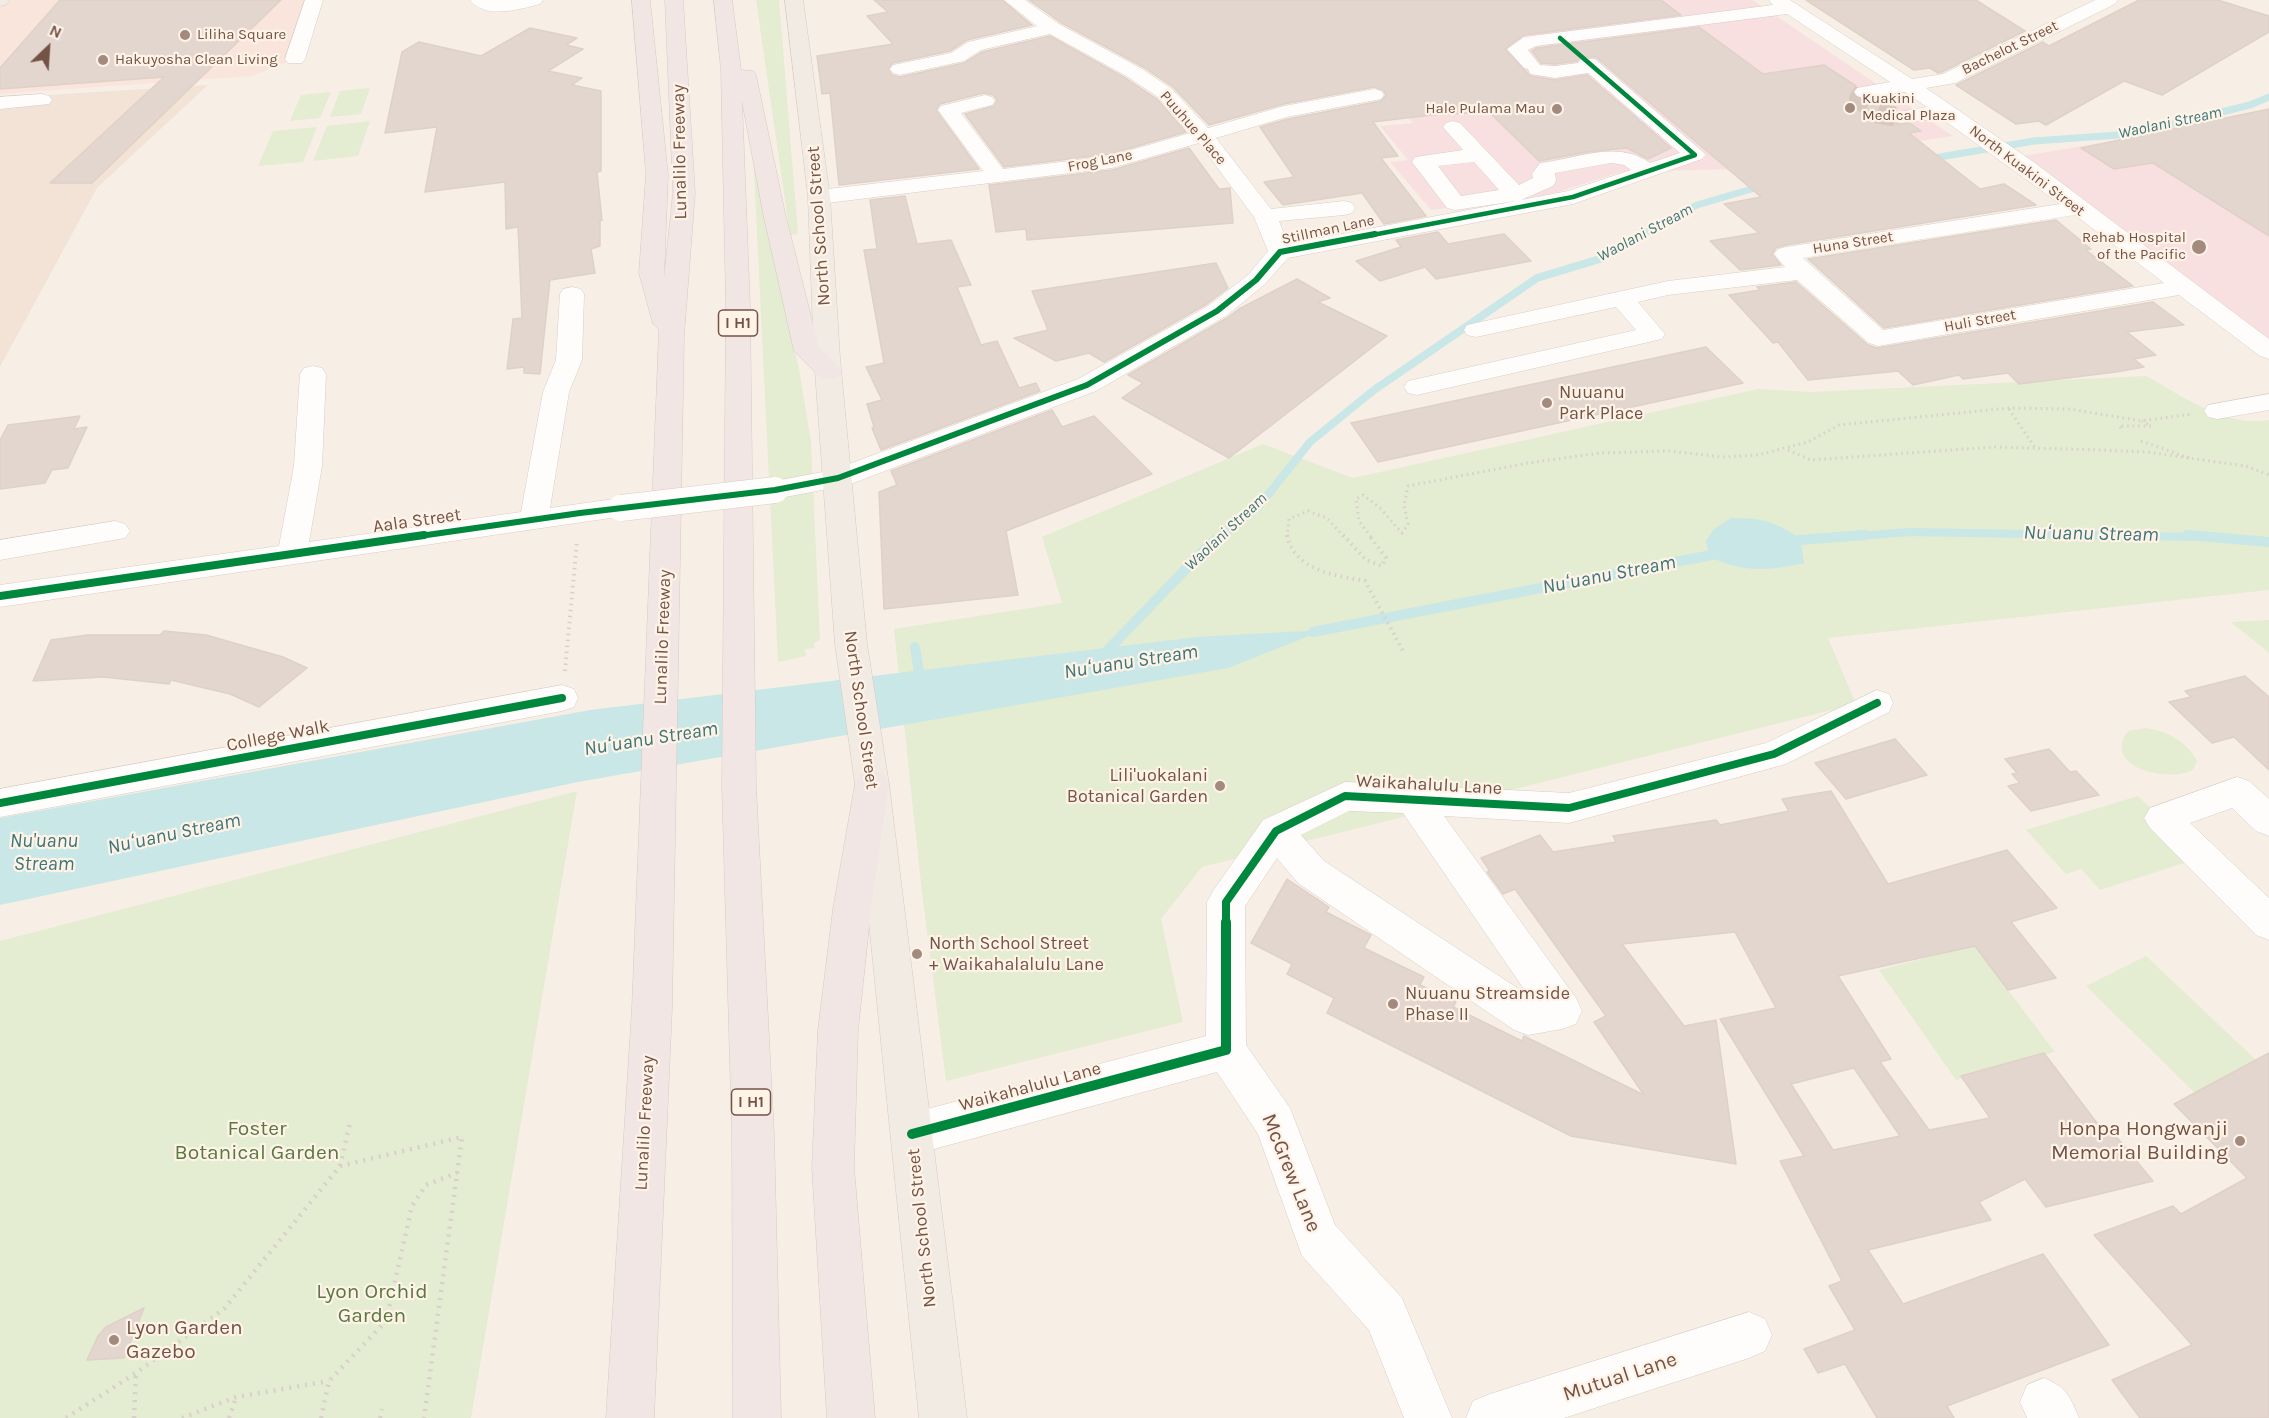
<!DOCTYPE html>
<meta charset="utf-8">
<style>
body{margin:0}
#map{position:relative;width:2269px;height:1418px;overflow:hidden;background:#f7efe6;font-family:Karla,sans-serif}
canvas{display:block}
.north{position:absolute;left:18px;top:18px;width:60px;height:60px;-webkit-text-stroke:4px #fff3e7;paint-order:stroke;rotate:25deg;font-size:16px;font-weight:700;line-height:24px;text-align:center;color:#745347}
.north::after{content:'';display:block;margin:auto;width:21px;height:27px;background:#745347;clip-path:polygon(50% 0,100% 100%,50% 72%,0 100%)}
</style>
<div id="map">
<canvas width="2269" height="1418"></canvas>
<div class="north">N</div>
</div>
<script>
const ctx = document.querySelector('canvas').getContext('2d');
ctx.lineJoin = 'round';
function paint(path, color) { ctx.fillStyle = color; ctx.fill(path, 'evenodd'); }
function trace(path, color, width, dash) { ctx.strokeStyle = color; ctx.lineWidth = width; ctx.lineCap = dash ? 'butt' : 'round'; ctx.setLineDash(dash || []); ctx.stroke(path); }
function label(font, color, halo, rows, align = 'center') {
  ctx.font = font + ' Karla,sans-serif'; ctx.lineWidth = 4.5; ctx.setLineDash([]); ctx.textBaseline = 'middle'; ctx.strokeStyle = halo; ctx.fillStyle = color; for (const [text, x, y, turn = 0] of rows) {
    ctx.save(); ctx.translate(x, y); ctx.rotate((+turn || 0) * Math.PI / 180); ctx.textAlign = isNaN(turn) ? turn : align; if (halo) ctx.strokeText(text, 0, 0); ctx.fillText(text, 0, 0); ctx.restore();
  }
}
const residential = new Path2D(`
 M208 85 97 188 0 367V98Z`);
const commercial = new Path2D(`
 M4 0H315L295 59 252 76 0 94V5Z`);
const medical = new Path2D(`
 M1151 0H1753L1953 136 1737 169 1621 172 1548 195 1431 210 1390 162 1408 160 1380 126 1413 123 1341 48Z
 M2269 109V351L2012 158 2117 140Z`);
const green = new Path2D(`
 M756 0H779L798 234 790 235Z
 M370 88 361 114 330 117 340 91Z
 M331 92 320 118 290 121 301 95Z
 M370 121 358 156 313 161 327 126Z
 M317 127 303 162 258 166 273 131Z
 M753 151 800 375 811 442 820 640 814 643 815 648 805 649 806 656 778 662Z
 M2146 376C2183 396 2225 428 2269 420V590L1828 638 1856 704 1202 867 1161 919 1183 1022 946 1081 921 884 894 629 1062 603 1042 537 1263 444 1353 478 1758 389 1811 392Z
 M2269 620V653L2231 622Z
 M2145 728C2168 731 2186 741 2197 761L2193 770C2168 783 2101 767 2128 731Z
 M577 791 471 1418H0V941Z
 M2138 796 2200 858 2100 890 2081 869 2066 874 2026 830Z
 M1964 932 2055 1052 1956 1080 1879 970 1957 950Z
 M2146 956 2256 1060 2195 1093 2086 986Z`);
const water = new Path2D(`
 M1731 518C1763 518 1773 521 1800 538L1804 563C1770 571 1741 573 1709 556L1706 541 1714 529Z
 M1324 630 1228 668 578 782 0 905V818L590 710 1197 637Z`);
const streamFar2 = new Path2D(`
 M1928 159 2034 141 2132 134 2250 105 2269 97
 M1639 236 1697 205 1765 185`);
const streamFar1 = new Path2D(`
 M1220 537 1259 506 1310 442 1374 390 1537 278 1603 258 1641 234
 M1844 537 1910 532 2205 537`);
const stream = new Path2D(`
 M2187 535 2269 542
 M1787 541 1865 535
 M1313 632 1722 553
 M915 647 921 685
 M1102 656 1207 547 1222 535`);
const building = new Path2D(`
 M60 0H281L92 183H50L164 77 0 89V68Z
 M874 0H1002L1032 25 967 40 950 51 893 63 888 69 892 75 900 77 964 63 982 52 1050 36 1127 79 1157 99 1186 132 1110 154 1004 167 965 114 994 106 997 100 993 95 984 93 940 104 936 110 979 169 839 185 830 93 822 94 817 56 893 44 867 16 888 12Z
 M1029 0H1661L1681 15 1524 35 1505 49 1530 76 1555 80 1587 75 1671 148 1648 159 1627 148 1587 152 1539 161 1489 112 1431 115 1373 122 1398 156 1381 158 1426 216 1384 224 1362 193 1283 205 1264 182 1294 177 1260 127 1288 119 1381 101 1386 95 1383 90 1374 87 1284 104 1209 125 1173 87 1143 67 1060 22Z
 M1806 0H1976L2025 31 1942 72 1938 73 1930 68 1914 70Z
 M2139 0H2218L2269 16V32L2162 95 2124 81 2046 125 2039 121 2016 124 1956 85 2043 42 2049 46Z
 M1699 27 1763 74 1824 65 1856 86 1852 92 1856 98 1874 99 1892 111 1888 117 1892 123 1911 124 1921 131 1909 133 1980 189 2004 184 2036 205 1786 245 1776 248 1772 254 1781 265 1740 270 1710 241 1759 233 1724 204 1761 197 1596 57H1581L1577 61 1555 64 1541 63 1532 51 1537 48Z
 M530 28 577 38 566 45 583 49 548 71 582 78 572 85 601 91V171L597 172 602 220 600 221V246L591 249 595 273 550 280 540 374 524 373V367L507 369 513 319 522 318 518 227 506 229 505 182 425 192 437 127 385 133 402 52 419 42 481 56Z
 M2269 109V236L2153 163 2114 169 2081 148Z
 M1189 148 1219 189 1230 188 1233 223 1027 240 1026 229 996 232 989 185 1112 170Z
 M905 196 917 244 951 240 971 285 957 287 981 345 997 341 1019 388 1036 383 1040 391 881 450 872 428 874 427 867 404 882 400 866 367 884 363 864 250 877 249 870 200Z
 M2056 220 2091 249 2086 250 2133 286 1884 328 1808 259Z
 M1438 232 1448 244 1504 234 1531 261 1436 279 1425 267 1380 281 1356 261 1401 247 1396 240Z
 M1216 263 1228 288 1207 304 1104 362 1089 353 1056 361 1014 338 1048 330 1032 291Z
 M1297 279 1330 298 1318 302 1387 336 1229 458 1122 398 1143 383 1128 375 1227 318 1239 309Z
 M1796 282 1868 345 1877 348 2153 302 2184 325 2127 332 2156 355 2134 359 2144 367 2116 372 2019 384 2008 373 1963 379 1959 375 1913 385 1898 371 1808 380 1778 342 1773 343 1729 295 1760 290 1757 287Z
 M1706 347 1743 383 1378 462 1351 423Z
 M1052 410 1062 427 1094 416 1152 474 1006 531 1018 595 884 609 879 492 897 485 891 471Z
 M80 416 74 429 87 427 68 468 52 470 45 483 0 489V440L8 425Z
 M164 631 206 635 283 657 307 668 259 707 230 694 171 680 169 684 103 677 33 681 51 640 87 635H160Z
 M2245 676 2269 697V770L2234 737 2212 743 2169 702 2191 697 2185 691Z
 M1895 739 1927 775 1846 799 1815 763Z
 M2049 749 2070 772 2076 771 2099 795 2031 811 2008 786 2020 783 2012 774 2017 773 2005 759Z
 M1831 791 1888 884 2007 850 2057 908 2011 922 2056 978 2008 990 1975 946 1838 976 1891 1059 1880 1062 1929 1130 1990 1118 1961 1076 2044 1053 2103 1131 2110 1129 2153 1181 2046 1207 2025 1179 1979 1202 1991 1220 1868 1250 1903 1304 2043 1254 2109 1345 1947 1406 1954 1418H1877L1845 1364 1818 1373 1804 1349 1855 1330 1829 1286 1842 1281 1780 1161 1804 1156 1720 1019 1776 1008 1735 932 1622 944 1684 1026 1716 1020 1736 1164 1571 1136 1327 1013 1334 998 1287 974 1292 964 1251 943 1287 879 1329 907 1326 912 1371 935 1364 948 1424 977 1420 985 1456 1002 1453 1007 1522 1041 1524 1036 1644 1095 1594 1022 1606 1016 1515 889 1503 894 1487 872 1490 871 1481 858 1540 835 1553 852 1616 842 1613 836 1716 820 1720 825 1789 811 1782 799ZM1854 1068 1900 1136 1833 1150 1791 1084Z
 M2269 1053V1418H2140L2112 1380 2192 1345 2094 1235 2173 1206 2181 1214 2247 1178 2174 1104Z
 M144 1308 124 1358 87 1360 98 1336 106 1327Z`);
const minorTunnel = new Path2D(`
 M1864 92 1859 99 1879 114 1900 117`);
const pathFar2 = new Path2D(`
 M2009 409 2036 449
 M2121 428 2119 426H2151L2142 421
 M2141 441 2189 458
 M1788 450 1811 460 1994 447 2100 450 2146 452 2246 466 2269 475
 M1287 537 1289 519 1308 511 1327 518 1344 537
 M1371 537 1359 521 1356 499 1363 495 1380 508 1402 533 1408 524 1404 505 1408 486 1528 463 1601 453 1669 451 1723 457 1758 455 1808 442 1839 425 2009 408 2070 409 2141 421 2192 414`);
const pathFar1 = new Path2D(`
 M1287 535C1295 571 1334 575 1365 581L1403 651
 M1343 535 1366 560 1382 566 1386 558 1369 535
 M565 671 577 541`);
const path = new Path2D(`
 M340 1166 350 1123
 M66 1418 136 1373 224 1309 340 1166 462 1137 424 1418
 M134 1418 136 1374
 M182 1418 236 1397 329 1381
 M229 1418 236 1398
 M321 1418 329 1381 386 1321 412 1206 426 1185 457 1173
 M380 1418 382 1409`);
const minor = new Path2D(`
 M305 0H323L305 59 302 63H288L285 59Z
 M470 0H543L540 4C521 9 485 20 470 0Z
 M1004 0H1025L1059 24 1142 69 1172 89 1208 128 1284 106 1374 89 1381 91 1384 95 1381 99 1287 117 1216 138 1271 209 1344 201 1352 203 1355 208 1352 213 1344 215 1279 221 1288 244 1516 201 1455 210 1447 208 1412 162 1415 157 1463 150 1443 127 1446 123 1453 121 1460 123 1519 185 1533 178 1532 174 1540 163 1548 162C1582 156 1620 141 1650 163L1680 153 1588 73 1555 78 1530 74 1528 69 1524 68 1507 49 1524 37 1773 5 1769 0H1790L1912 79 1943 74 2095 0H2118L2115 4 1955 83 1926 88 2035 163 2269 339V359L2260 356 2179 295 1878 346 1869 343 1797 280 1668 295 1638 302 1665 334 1662 339 1417 395 1408 393 1404 387 1408 381 1636 330 1616 307 1476 337 1467 335 1464 330 1467 325 1668 281 1785 267 1774 254 1778 249 1786 247 2060 204 1941 118 1900 123 1893 121 1890 117 1893 113 1927 107 1905 92 1864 98 1857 96 1854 92 1857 88 1890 82 1787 14 1536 46 1528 50 1540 65 1555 66 1578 63 1581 59H1595L1702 151 1706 155 1702 159 1573 204 1288 258 1264 285 1226 316 1096 391 848 485 775 499 765 497 761 490 765 483 833 470 1078 379 1208 306 1248 275 1268 251 1254 217 1199 143 1112 168 819 204 811 202 808 197 811 192 819 190 983 171 938 110 941 106 985 95 992 97 995 101 992 105 961 113 1003 169 1110 156 1190 133 1158 97 1128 77 1050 34 981 50 964 61 900 75 893 73 890 69 893 65 951 53 968 42 1037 26ZM1474 162 1499 190 1461 196 1438 166ZM1611 163 1624 165 1631 170 1568 191 1521 200 1553 186 1556 181 1555 173ZM2075 215 2164 283 1883 330 1803 258Z
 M42 94 49 96 52 100 49 104 0 109V97Z
 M572 287 581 289 584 294 582 360 569 392 550 508 621 498 631 501 635 508 631 515 0 607V585L279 546 294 466 300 374 304 368 313 366 322 368 326 374 322 466 309 542 521 512 543 392 556 360 560 294 563 289Z
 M2269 394V410L2217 419 2208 417 2204 411 2208 405Z
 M115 521 125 524 130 531 125 538 0 560V540Z
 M562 685 574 689 578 698 574 707 562 711 0 817V789Z
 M1877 690 1889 694 1893 703 1889 712 1786 764 1569 823 1444 816 1576 998 1582 1011 1576 1024 1562 1029 1528 1035 1514 1030 1298 883 1277 858 1245 906 1246 1045 1290 1108 1335 1225 1402 1298 1452 1418H1404L1369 1330 1302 1256 1258 1134 1217 1072 912 1155 897 1149 891 1134 897 1119 912 1113 1206 1036 1207 902 1213 891 1263 820 1345 782 1569 793 1766 743ZM1349 811 1403 813 1528 995 1324 861 1301 835Z
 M2237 777 2249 781 2269 799V836L2256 831 2232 808 2190 823 2269 898V940L2256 935 2150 828 2144 818 2150 808Z
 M1749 1312 1765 1319 1772 1335 1765 1351 1749 1358 1564 1418H1466L1473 1401 1490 1394Z
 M2044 1378C2066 1387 2070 1396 2079 1418H2027L2020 1402 2027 1385Z`);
const major = new Path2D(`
 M0 0H10L6 5 0 6Z
 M785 0H803L830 197 840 358 867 644 889 784 967 1418H919L855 784 835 644 814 358 808 197Z`);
const highway = new Path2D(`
 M632 0H650L668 175 664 278 673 193 665 0H683L695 193 684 336 672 1008 654 1418H606L632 1008 659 330 653 324 639 273 646 175Z
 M714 0H732L741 70 753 71 756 75 785 213 819 348 842 371 838 377 829 379 820 377 794 351 763 213 742 101 750 306 756 786 774 1134 781 1418H733L732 1134 722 786 726 306 721 70Z
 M872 770 884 774 889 784 871 909 858 1030 854 1167 875 1418H827L812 1167 818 1030 833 909 855 784 860 774Z`);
const minorBridge = new Path2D(`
 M621 508 775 490`);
const cyclewayFar3 = new Path2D(`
 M1367 236 1573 197 1695 155 1560 38`);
const cyclewayFar2 = new Path2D(`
 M413 537 580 513 775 490 838 478 1087 385 1217 311 1256 280 1280 252 1375 234`);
const cyclewayFar1 = new Path2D(`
 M0 596 424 535
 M0 803 562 698
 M1226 923V902L1276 831 1345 796 1569 808 1774 754 1877 703`);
const cycleway = new Path2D(`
 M912 1134 1226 1050V922`);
const markers = [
 [185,35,6,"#a28a7f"],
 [103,60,6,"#a28a7f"],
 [1850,108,6,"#a28a7f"],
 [1557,109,6,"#a28a7f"],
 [2199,247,8,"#a28a7f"],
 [1547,403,6,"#a28a7f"],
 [1220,786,6,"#a28a7f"],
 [917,954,6,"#a28a7f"],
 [1393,1004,6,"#a28a7f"],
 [2240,1141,6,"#a28a7f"],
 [114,1340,6,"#a28a7f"]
];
const farPoinames = [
 ["Liliha Square",197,35],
 ["Hakuyosha Clean Living",115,60],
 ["Kuakini",1862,99],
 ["Medical Plaza",1862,116],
 ["Hale Pulama Mau",1545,109,"right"],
 ["Rehab Hospital",2186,238,"right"],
 ["of the Pacific",2186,255,"right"]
];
const farStreetnames = [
 ["Bachelot Street",2010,48,-26],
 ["Puuhue Place",1193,128,49],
 ["Frog Lane",1100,161,-11],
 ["North Kuakini Street",2027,171,37],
 ["Stillman Lane",1328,230,-12],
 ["Huna Street",1853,243,-9],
 ["Huli Street",1980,321,-10]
];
const farWaternames = [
 ["Waolani Stream",2170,123,-12],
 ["Waolani Stream",1645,233,-28],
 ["Waolani Stream",1226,532,-43]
];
const shields = [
 [738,323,39],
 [751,1102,39]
];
const shieldNames = [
 ["I H1",738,323],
 ["I H1",751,1102]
];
const streetNames = [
 ["Lunalilo Freeway",680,152,-91],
 ["North School Street",819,226,-94],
 ["Aala Street",417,521,-8],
 ["Lunalilo Freeway",663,637,-88],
 ["North School Street",861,710,82],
 ["College Walk",278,736,-11],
 ["Waikahalulu Lane",1429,785,3],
 ["Waikahalulu Lane",1030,1087,-15],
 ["Lunalilo Freeway",645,1123,-87],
 ["North School Street",922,1228,-96]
];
const poiNames = [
 ["Nuuanu",1559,393],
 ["Park Place",1559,414],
 ["Lili'uokalani",1208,776,"right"],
 ["Botanical Garden",1208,797,"right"],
 ["North School Street",929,944],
 ["+ Waikahalalulu Lane",929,965],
 ["Nuuanu Streamside",1405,994],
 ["Phase II",1405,1015]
];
const waterNames = [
 ["Nuʻuanu Stream",2091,534,1],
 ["Nuʻuanu Stream",1609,575,-11],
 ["Nuʻuanu Stream",1131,662,-9],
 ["Nuʻuanu Stream",651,739,-9],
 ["Nuʻuanu Stream",174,834,-12],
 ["Nu'uanu",44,841],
 ["Stream",44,864]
];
const nearParknames = [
 ["Foster",257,1129],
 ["Botanical Garden",257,1153],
 ["Lyon Orchid",372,1292],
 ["Garden",372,1316]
];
const nearPoinames = [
 ["Honpa Hongwanji",2228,1129],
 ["Memorial Building",2228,1153],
 ["Lyon Garden",126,1328,"left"],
 ["Gazebo",126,1352,"left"]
];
const nearStreetnames = [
 ["McGrew Lane",1291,1173,68],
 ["Mutual Lane",1620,1377,-18]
];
paint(residential, '#f2e3d6');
paint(commercial, '#fae5dc');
paint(medical, '#f9e0e0');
paint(green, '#e4ecd1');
paint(water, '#c9e7e6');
trace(streamFar2, '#c9e7e6', 7);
trace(streamFar1, '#c9e7e6', 8);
trace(stream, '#c9e7e6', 10);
paint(building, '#e3d6ce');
trace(building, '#dfd1c8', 1.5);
trace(minorTunnel, '#d6c8be', 20, [20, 10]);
trace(minor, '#d8ccc5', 1);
trace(major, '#d5cac4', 1);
trace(highway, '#d5cac4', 1);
trace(pathFar2, '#d9cfcb', 3, [1.5, 4]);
trace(pathFar1, '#d9cfcb', 4, [1.5, 4.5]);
trace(path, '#d9cfcb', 4.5, [2, 6]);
paint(minor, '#fefdfb');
paint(major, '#f2ebe3');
paint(highway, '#f1e6e3');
trace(minorBridge, '#d8ccc5', 27, []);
trace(minorBridge, '#fefdfb', 26);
trace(cyclewayFar3, '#00873e', 4.5);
trace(cyclewayFar2, '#00873e', 6);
trace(cyclewayFar1, '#00873e', 8);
trace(cycleway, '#00873e', 10);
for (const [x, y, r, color] of markers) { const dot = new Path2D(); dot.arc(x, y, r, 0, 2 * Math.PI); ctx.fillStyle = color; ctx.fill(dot); trace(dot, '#fff3e7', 2); }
label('15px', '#745347', '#fff3e7', farPoinames, 'left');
label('15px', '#745347', '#fff3e7', farStreetnames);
label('italic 16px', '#3b767a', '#fff3e7', farWaternames);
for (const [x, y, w] of shields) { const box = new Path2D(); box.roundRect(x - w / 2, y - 13, w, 26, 4.5); ctx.fillStyle = '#fff3e7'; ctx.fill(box); trace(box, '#745347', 1.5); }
label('bold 16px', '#745347', null, shieldNames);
label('18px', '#745347', '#fff3e7', streetNames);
label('18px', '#745347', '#fff3e7', poiNames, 'left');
label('italic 20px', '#3b767a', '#fff3e7', waterNames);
label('21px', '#567a3f', '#fff3e7', nearParknames);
label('21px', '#745347', '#fff3e7', nearPoinames, 'right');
label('21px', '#745347', '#fff3e7', nearStreetnames);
</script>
